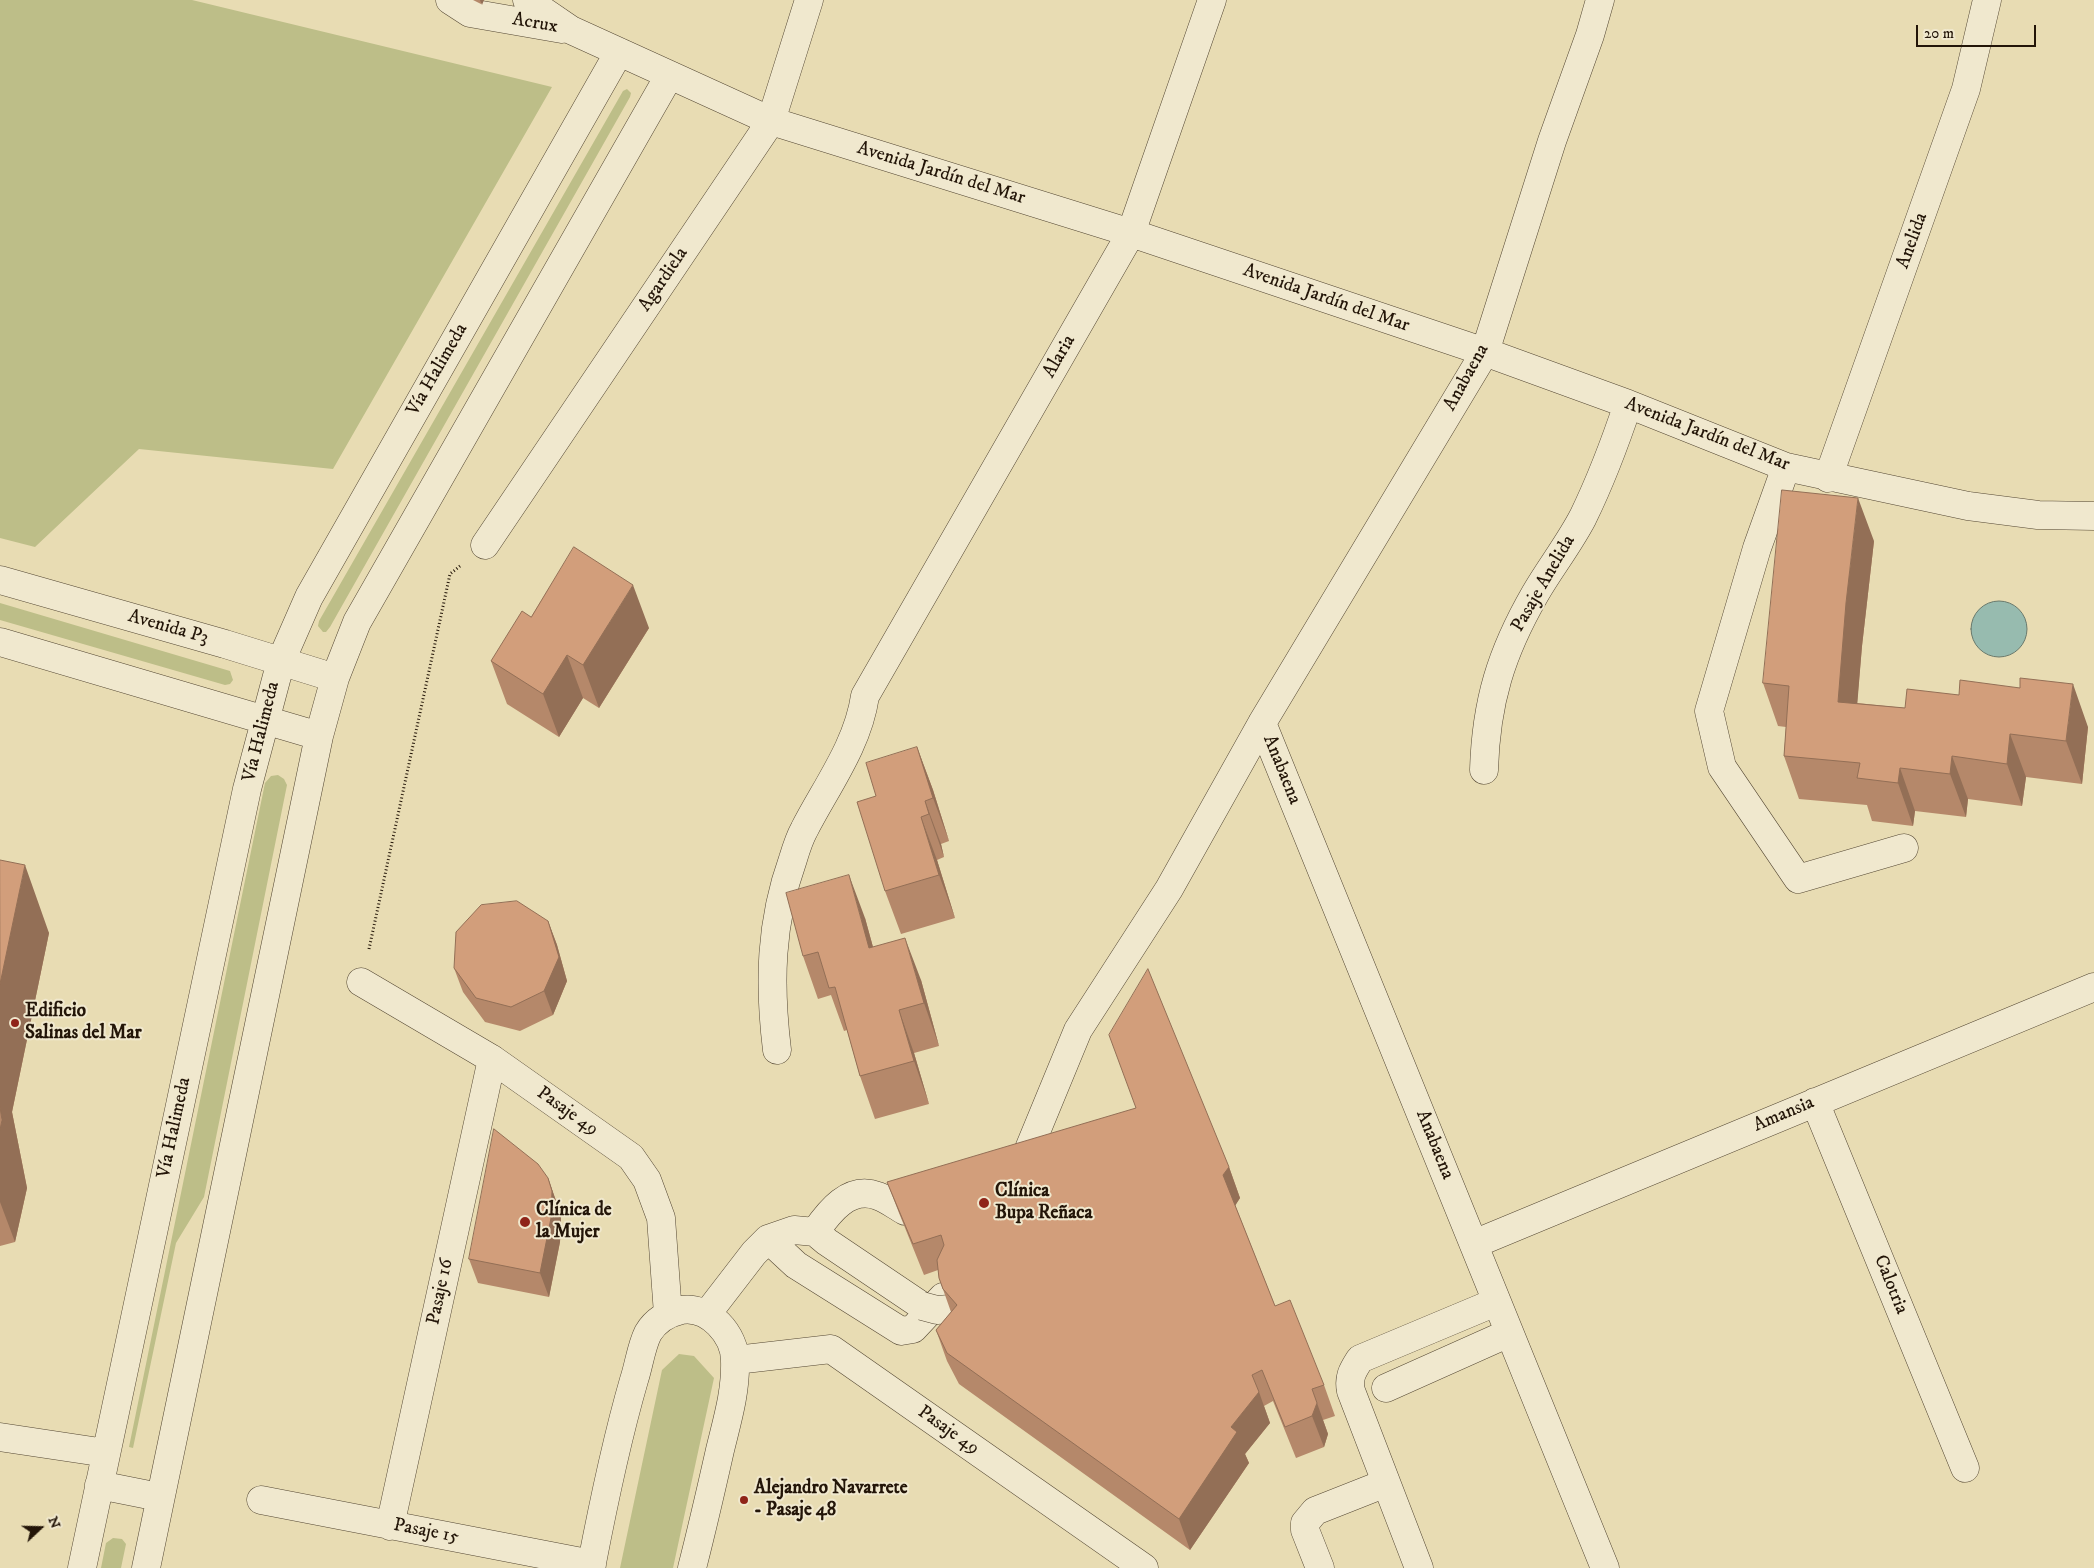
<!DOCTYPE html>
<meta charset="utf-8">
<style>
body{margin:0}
#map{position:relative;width:2094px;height:1568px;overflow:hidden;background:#e8dcb3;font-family:"IM FELL DW Pica",serif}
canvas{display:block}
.north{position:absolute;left:15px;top:1503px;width:50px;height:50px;-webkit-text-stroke:4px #f0e8ce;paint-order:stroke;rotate:69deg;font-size:14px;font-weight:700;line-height:20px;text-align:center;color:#231508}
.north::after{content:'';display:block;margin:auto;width:18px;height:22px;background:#231508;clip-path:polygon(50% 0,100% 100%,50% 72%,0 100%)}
.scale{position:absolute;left:1916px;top:25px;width:120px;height:22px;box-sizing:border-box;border:2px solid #231508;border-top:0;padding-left:6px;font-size:15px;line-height:18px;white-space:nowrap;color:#231508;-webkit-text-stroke:4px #f0e8ce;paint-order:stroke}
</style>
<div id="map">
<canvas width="2094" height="1568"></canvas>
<div class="north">N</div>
<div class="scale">20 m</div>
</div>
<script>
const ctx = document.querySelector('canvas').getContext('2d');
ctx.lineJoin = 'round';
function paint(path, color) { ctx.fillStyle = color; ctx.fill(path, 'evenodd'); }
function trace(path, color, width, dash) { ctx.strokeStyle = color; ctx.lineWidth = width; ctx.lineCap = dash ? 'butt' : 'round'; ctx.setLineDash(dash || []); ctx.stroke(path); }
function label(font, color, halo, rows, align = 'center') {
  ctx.font = font + ' "IM FELL DW Pica",serif'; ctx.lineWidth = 4; ctx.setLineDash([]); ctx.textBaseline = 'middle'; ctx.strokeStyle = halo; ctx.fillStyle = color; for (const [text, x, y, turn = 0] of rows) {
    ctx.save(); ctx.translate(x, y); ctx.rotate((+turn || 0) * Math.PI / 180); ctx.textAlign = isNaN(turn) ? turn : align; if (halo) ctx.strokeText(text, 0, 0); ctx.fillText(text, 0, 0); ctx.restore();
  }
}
const green = new Path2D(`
 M0 0H192L552 87 333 469 139 449 35 547 0 538Z
 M627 89 631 93 630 97 330 627 326 632H323L318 626 319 621 623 91Z
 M0 603 230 671 233 680 230 684 225 685 0 620Z
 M278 775 284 779 287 785 204 1197 176 1243 133 1448 129 1447 265 783 271 776Z
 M679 1354 694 1356 714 1378 673 1568H620L662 1370Z
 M113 1538 122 1539 126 1544 121 1568H101L106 1543Z`);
const water = new Path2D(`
 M1971 629a28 28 0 1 1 56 0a28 28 0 1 1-56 0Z`);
const path = new Path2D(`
 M369 949 450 574 460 566`);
const minor = new Path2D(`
 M450 0 470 13 562 29
 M527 0 571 30 771 121 1131 233 1485 352 1628 404 1786 467 1968 506 2038 515 2094 516
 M1786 467 1757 548 1709 711 1722 767 1798 879 1904 848
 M1828 478 1966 89 1987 0
 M485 545 771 121 809 0
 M0 580 225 644 335 678
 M0 642 319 736
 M1262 723 1605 1568
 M1484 770C1486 702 1501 653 1535 594 1550 568 1569 544 1583 517 1601 480 1615 443 1628 404
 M361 982 492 1059 631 1157 647 1180 661 1218 668 1314
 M777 1050C769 984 770 923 793 859 796 849 799 839 804 830 826 787 858 745 865 696L1131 233 1212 0
 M1815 1102 1965 1468
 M1019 1173 1078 1030 1169 889 1262 723 1485 352 1552 141 1590 35 1600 0
 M815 1232C829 1212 849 1185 878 1196 887 1199 896 1206 905 1211
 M768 1239 796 1265 901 1331 913 1329 943 1297
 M1474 1244 2094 987
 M707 1314 754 1253 768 1239 794 1230 815 1232 827 1242 922 1306
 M736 1360 831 1349 1144 1568
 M1386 1388 1509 1333
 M0 1437 106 1453
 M99 1485 159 1497
 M261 1500 592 1564
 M390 1526 492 1059
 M82 1568 247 789 281 661 309 597 619 52
 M146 1568 319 736 335 678 357 622 669 76
 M591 1568C603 1505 616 1442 634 1380 639 1365 641 1347 648 1333 655 1321 668 1313 681 1310 709 1305 735 1335 735 1361 736 1392 727 1421 720 1450 711 1490 702 1529 692 1568
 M1320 1568 1305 1530V1523L1315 1511 1386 1483
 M1419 1568 1351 1391C1348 1377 1353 1370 1360 1359L1496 1302`);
const minorBridge = new Path2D(`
 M922 1306 937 1310 950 1309`);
const wall = new Path2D(`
 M473 0H484L481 4Z
 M1874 541 1862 646 1857 703 2088 727 2082 784 2026 777 2022 806 1968 799 1966 817 1915 811 1913 826 1872 821 1867 805 1799 799 1784 756 1786 727 1778 726 1763 683Z
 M531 617 649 628 599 708 583 698 559 737 507 704 491 661Z
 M917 747 933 790 949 841 941 844 944 857 937 860 955 918 901 934 885 891 876 796Z
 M0 860 49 933 12 1112 27 1188 15 1242 0 1246Z
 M865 918 873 947 921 980 939 1046 914 1053 929 1104 875 1119 860 1076 847 1030 844 1031 831 995 818 999 803 956Z
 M548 921 557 945 567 981 553 1015 520 1031 485 1022 463 992 454 968Z
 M1229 1167 1240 1198 1235 1205 1275 1306 1324 1385 1335 1416 1323 1420 1328 1434 1324 1447 1296 1458 1273 1401 1264 1406 1270 1423 1245 1454 1249 1463 1190 1550 959 1384 947 1361 936 1330 951 1312 939 1278 938 1270 924 1275 899 1213 887 1182Z
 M548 1178 561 1215 560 1242 549 1297 478 1283 469 1259Z`);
const shadedWall = new Path2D(`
 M480 0H484L482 5Z
 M1858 498 1874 541 1862 646 1854 744 1838 702 1846 603Z
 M633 585 649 628 599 708 583 665Z
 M567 655 583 698 559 737 543 694Z
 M2073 684 2088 727 2082 784 2066 741Z
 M2010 734 2026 777 2022 806 2007 764Z
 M917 747 933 790 949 841 933 798Z
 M1952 756 1968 799 1966 817 1950 774Z
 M1900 768 1915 811 1913 826 1898 783Z
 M925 801 941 844 944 857 929 814Z
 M921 817 937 860 955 918 939 875Z
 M25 865 49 933 12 1112 27 1188 15 1242 0 1202V984Z
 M849 875 865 918 885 991 869 948Z
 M548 921 557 945 567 981 553 1015 544 991Z
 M905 938 921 980 939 1046 924 1003Z
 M899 1010 914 1053 929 1104 914 1061Z
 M1229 1167 1240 1198 1235 1206 1223 1175Z
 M548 1178 561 1215 560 1242 549 1297 540 1273Z
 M1259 1392 1270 1423 1245 1454 1249 1463 1190 1550 1179 1519 1231 1427Z
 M1317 1403 1328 1434 1324 1447 1312 1416Z`);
const building = new Path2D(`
 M1782 490 1858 498 1846 603 1838 702 1905 708 1907 689 1959 695 1960 680 2020 688V678L2073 684 2066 741 2010 734 2007 764 1952 756 1950 774 1900 768 1898 783 1857 778 1860 763 1784 756 1789 686 1763 683Z
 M574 547 633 585 583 665 567 655 543 694 491 661 522 611 531 617Z
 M917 747 933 798 925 801 929 814 921 817 939 875 885 891 857 802 876 796 866 763Z
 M0 860 25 865 0 984Z
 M849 875 869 948 905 938 924 1003 899 1010 914 1061 860 1076 835 987 829 988 818 952 803 956 786 893Z
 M517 901 548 921 559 957 544 991 511 1007 476 998 454 968 456 932 481 905Z
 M1148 969 1229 1167 1223 1175 1275 1306 1290 1300 1324 1385 1312 1389 1317 1403 1312 1416 1285 1427 1262 1370 1252 1375 1259 1392 1231 1427 1237 1432 1179 1519 947 1353 936 1330 957 1305 943 1289 939 1278 937 1260 944 1245 941 1235 913 1244 887 1182 1136 1108 1109 1035Z
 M0 1107 2 1120 0 1130Z
 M494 1129 538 1164 548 1178 552 1191 551 1218 540 1273 469 1259Z`);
const markers = [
 [15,1023,5,"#8f2418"],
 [984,1203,6,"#8f2418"],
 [525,1222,6,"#8f2418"],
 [744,1500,5,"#8f2418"]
];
const streetNames = [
 ["Acrux",535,24,10],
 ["Avenida Jardín del Mar",941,174,17],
 ["Anelida",1913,241,-70],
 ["Agardiela",664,280,-56],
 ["Avenida Jardín del Mar",1326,299,19],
 ["Alaria",1060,357,-60],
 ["Vía Halimeda",438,370,-60],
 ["Anabaena",1467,378,-61],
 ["Avenida Jardín del Mar",1707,435,21],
 ["Pasaje Anelida",1544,584,-60],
 ["Avenida P3",168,628,16],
 ["Vía Halimeda",262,732,-76],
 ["Anabaena",1281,770,68],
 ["Pasaje 49",567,1112,35],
 ["Amansia",1784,1115,-23],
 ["Vía Halimeda",175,1128,-78],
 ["Anabaena",1434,1145,68],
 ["Calotria",1890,1285,68],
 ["Pasaje 16",441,1292,-78],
 ["Pasaje 49",948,1431,35],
 ["Pasaje 15",426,1532,11]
];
const poiNames = [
 ["Edificio",25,1012],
 ["Salinas del Mar",25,1034],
 ["Clínica",995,1192],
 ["Bupa Reñaca",995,1214],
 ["Clínica de",536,1211],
 ["la Mujer",536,1233],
 ["Alejandro Navarrete",754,1489],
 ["- Pasaje 48",754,1511]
];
paint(green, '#bdbe88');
paint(water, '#97bbaf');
trace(water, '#69796c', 1);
trace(minor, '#544733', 29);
trace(path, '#231508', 3, [1, 2.5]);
trace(minor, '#f0e8ce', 28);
trace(minorBridge, '#544733', 29, []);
trace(minorBridge, '#f0e8ce', 28);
paint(wall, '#b5886a');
paint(shadedWall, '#936f56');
paint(building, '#d29e7b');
trace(building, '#936f56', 1);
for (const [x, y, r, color] of markers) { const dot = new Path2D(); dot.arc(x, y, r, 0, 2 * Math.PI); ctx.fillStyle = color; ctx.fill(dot); trace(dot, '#f0e8ce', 2); }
label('19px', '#231508', '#f0e8ce', streetNames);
label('bold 19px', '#231508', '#f0e8ce', poiNames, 'left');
</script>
